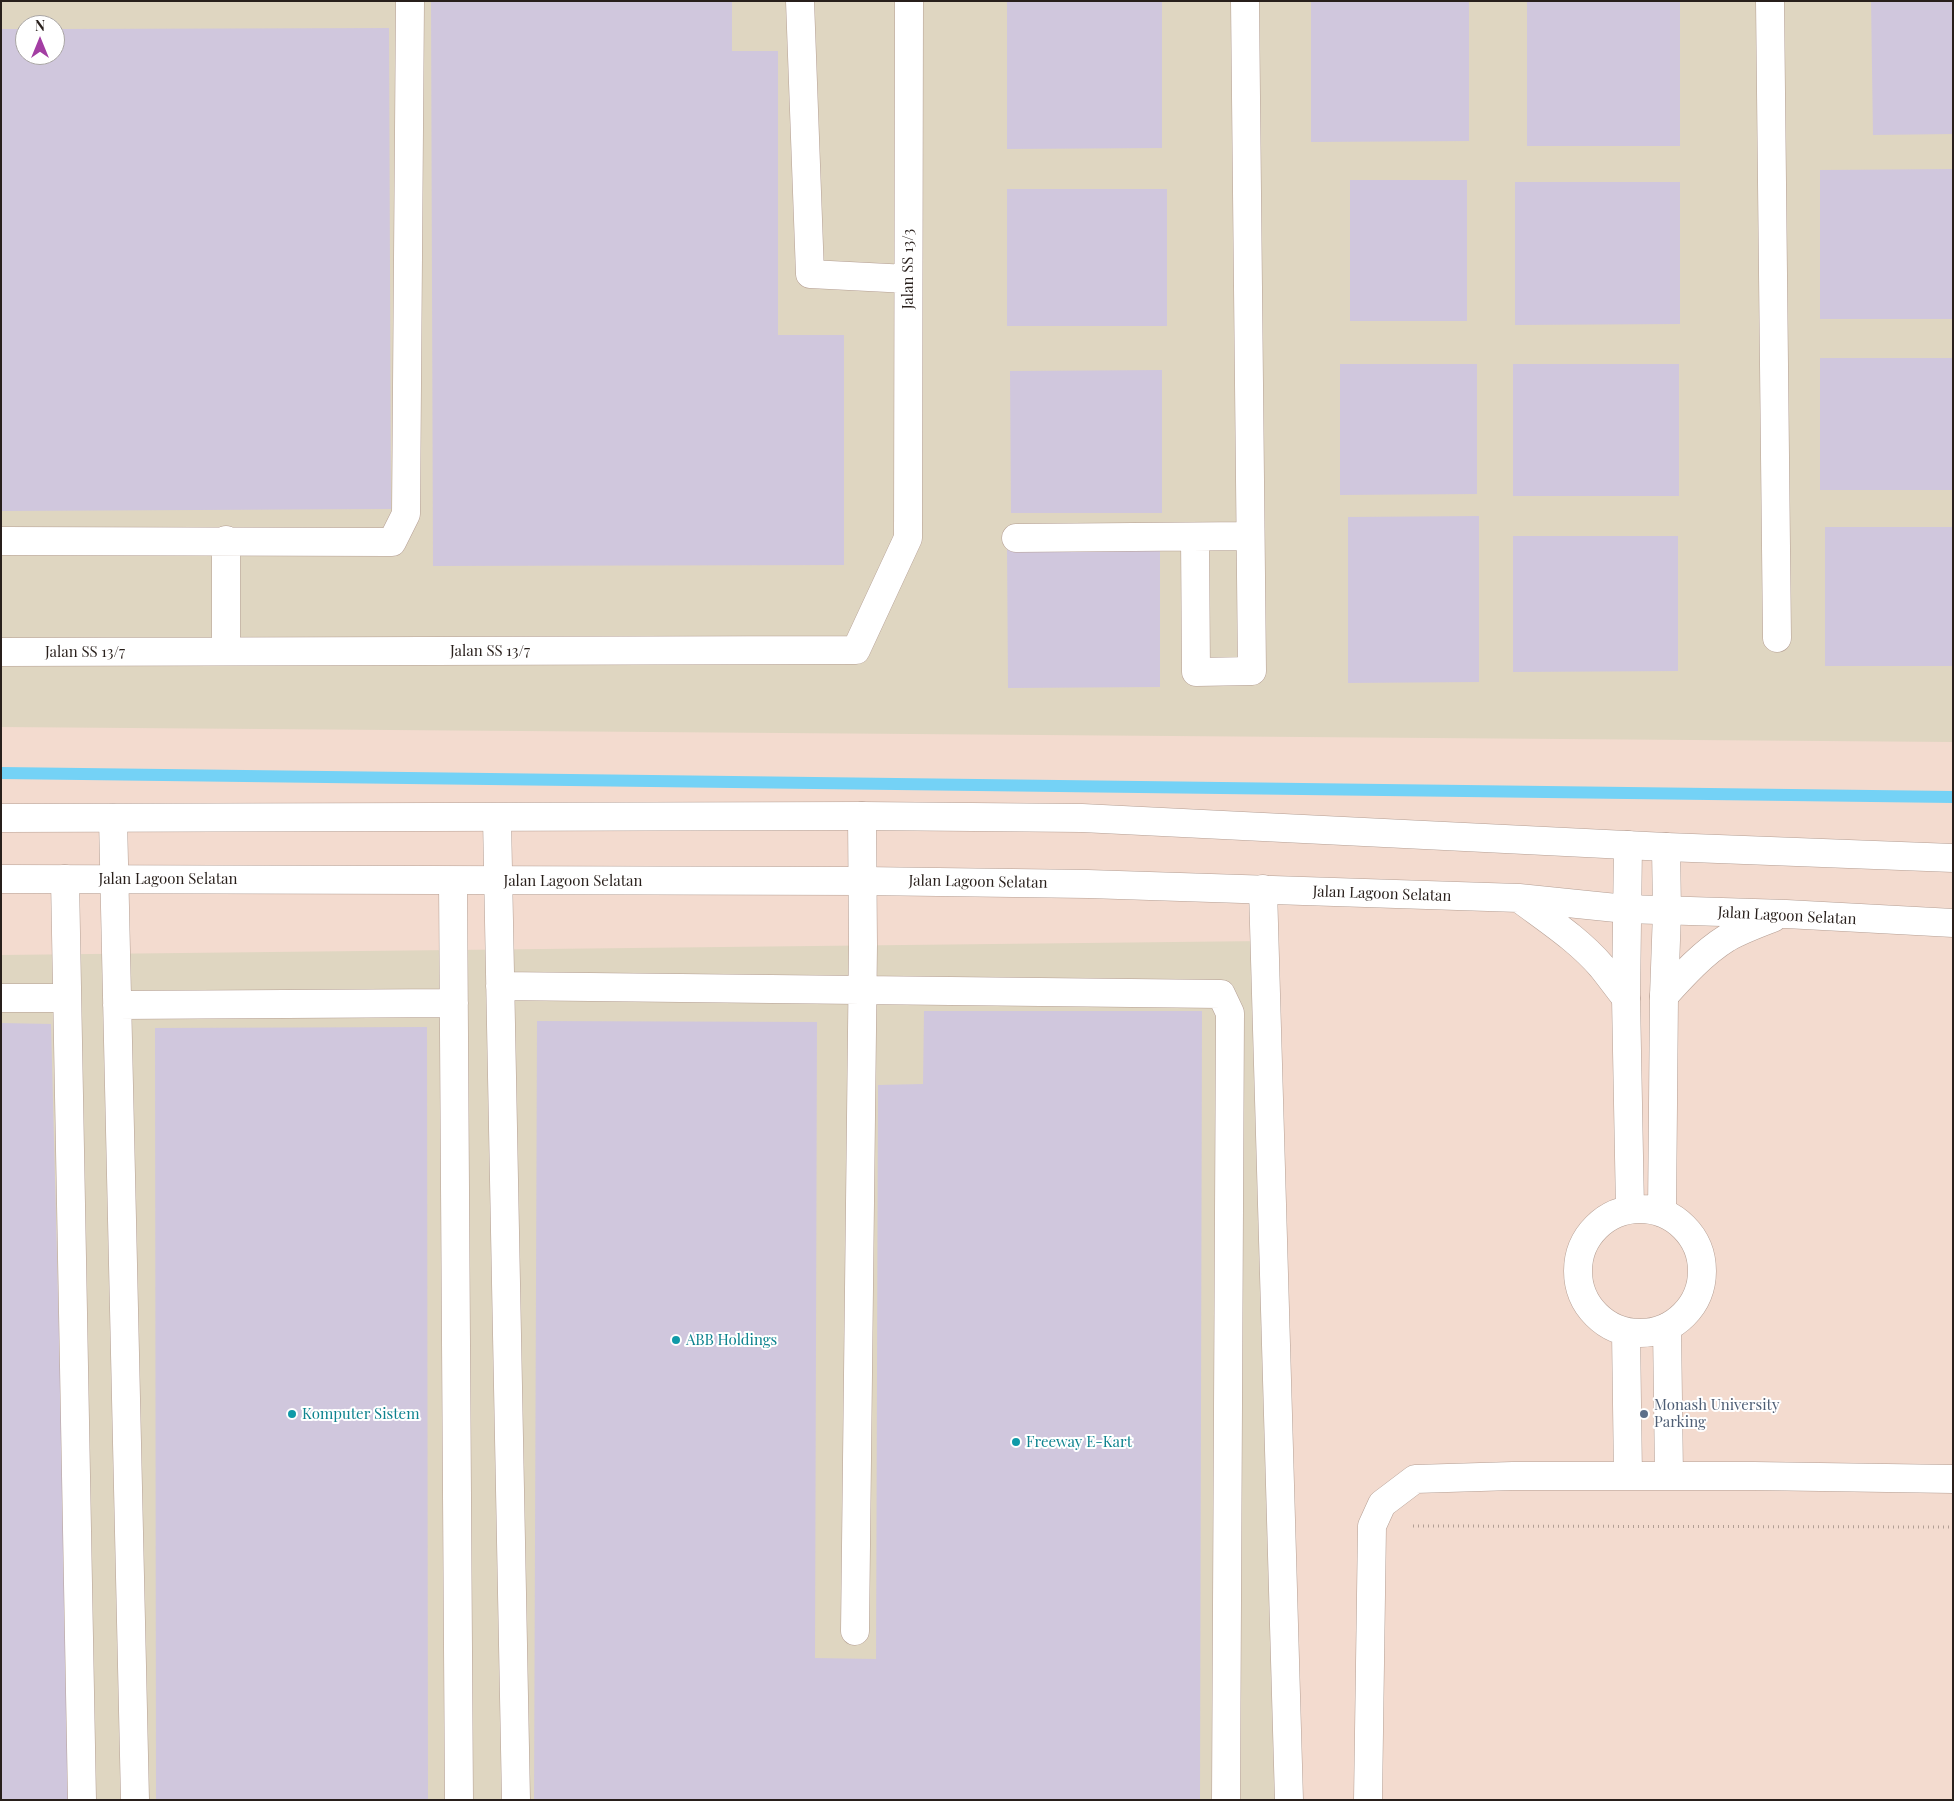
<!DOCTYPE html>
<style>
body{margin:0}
#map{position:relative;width:1954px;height:1801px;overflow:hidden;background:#f3dbcf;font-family:"Playfair Display",serif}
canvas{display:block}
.frame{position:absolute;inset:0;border:2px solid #281f1b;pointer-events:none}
.north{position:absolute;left:15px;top:15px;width:50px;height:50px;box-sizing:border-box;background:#fff;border:1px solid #a9a5a4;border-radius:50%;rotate:0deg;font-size:14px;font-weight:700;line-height:20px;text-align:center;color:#281f1b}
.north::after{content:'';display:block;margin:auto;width:18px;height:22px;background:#a33ea3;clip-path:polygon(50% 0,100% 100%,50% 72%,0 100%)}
</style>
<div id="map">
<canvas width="1954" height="1801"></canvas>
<div class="frame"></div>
<div class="north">N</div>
</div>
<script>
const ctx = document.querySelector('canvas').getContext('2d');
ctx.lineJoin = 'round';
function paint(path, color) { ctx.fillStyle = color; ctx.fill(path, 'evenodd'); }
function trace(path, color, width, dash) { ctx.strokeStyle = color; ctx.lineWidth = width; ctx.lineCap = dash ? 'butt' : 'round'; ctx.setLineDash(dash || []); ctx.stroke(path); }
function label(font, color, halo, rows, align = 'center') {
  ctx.font = font + ' "Playfair Display",serif'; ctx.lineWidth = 4; ctx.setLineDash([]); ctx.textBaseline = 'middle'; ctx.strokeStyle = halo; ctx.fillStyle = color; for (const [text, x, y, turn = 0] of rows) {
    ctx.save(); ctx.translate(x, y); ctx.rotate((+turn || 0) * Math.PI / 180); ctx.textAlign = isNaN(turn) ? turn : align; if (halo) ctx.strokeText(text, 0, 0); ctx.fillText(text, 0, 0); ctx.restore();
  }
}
const industrial = new Path2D(`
 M1 1H1953V742L1 727ZM25 25H55V55H25Z
 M1265 941 1289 1800H1V955Z`);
const stream = new Path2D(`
 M1 773 1953 797`);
const building = new Path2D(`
 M431 1H732V51H778V335H844V565L433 566Z
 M1007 1H1162V148L1007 149Z
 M1311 1H1469V141L1311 142Z
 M1527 1H1680V146H1527Z
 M1871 1H1953V134L1873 135Z
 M389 28 391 509 1 511V29H25V55H55V29Z
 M1953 169V319H1820V170Z
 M1350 180H1467V321H1350Z
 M1515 182H1680V324L1515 325Z
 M1007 189H1167V326H1007Z
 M1820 358H1953V490H1820Z
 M1340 364H1477V494L1340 495Z
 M1513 364H1679V496H1513Z
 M1162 370V513H1011L1010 371Z
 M1479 516V682L1348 683V517Z
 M1825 527H1953V666H1825Z
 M1513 536H1678V671L1513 672Z
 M1160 548V687L1008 688 1007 549Z
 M924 1011H1202L1200 1800H534L537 1021 817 1022 815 1658 876 1659 878 1085 923 1084Z
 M1 1023 51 1024 71 1800H1Z
 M427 1027 428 1800H156L155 1028Z`);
const path = new Path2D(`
 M1413 1526 1953 1527`);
const minor = new Path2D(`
 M800 1 810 274 908 279
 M1770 1 1777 638
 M1195 537 1196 672 1252 671 1245 1
 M1016 538 1250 536
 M226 540V651
 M1 541 392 542 406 514 410 1
 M1 652 856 650 908 538 909 1
 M113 818 135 1800
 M497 818 516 1800
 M1628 845 1626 998 1630 1209
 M65 879 82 1800
 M453 881 459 1800
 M1263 889 1289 1800
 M500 986 1221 994 1230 1013 1226 1800
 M1 998H67
 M117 1005 454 1003
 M1578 1271a62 62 0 1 1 124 0a62 62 0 1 1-124 0Z
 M1662 1213 1664 996 1667 912 1666 847
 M1667 1327 1669 1476
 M1626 1332 1628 1476
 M855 1631 863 945 862 816
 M1368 1800 1372 1526 1382 1504 1415 1479 1513 1476H1754L1953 1479`);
const major = new Path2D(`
 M1 818 862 816 1082 818 1666 847 1953 858
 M1 879 863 881 1088 884 1519 898 1626 909 1786 914 1953 923
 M1520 899C1548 920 1579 940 1602 967 1610 977 1618 988 1626 998
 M1664 996C1683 975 1703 953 1727 938 1741 930 1757 924 1773 918`);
const markers = [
 [676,1340,5,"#0f9aa8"],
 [292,1414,5,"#0f9aa8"],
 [1644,1414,5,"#5c6f8a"],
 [1016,1442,5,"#0f9aa8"]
];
const streetNames = [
 ["Jalan SS 13/3",908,269,-90],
 ["Jalan SS 13/7",490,651],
 ["Jalan SS 13/7",85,652],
 ["Jalan Lagoon Selatan",168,879],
 ["Jalan Lagoon Selatan",573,881],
 ["Jalan Lagoon Selatan",978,882,1],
 ["Jalan Lagoon Selatan",1382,894,2],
 ["Jalan Lagoon Selatan",1787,916,3]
];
const cultureNames = [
 ["ABB Holdings",686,1340],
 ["Komputer Sistem",302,1414],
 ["Freeway E-Kart",1026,1442]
];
const serviceNames = [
 ["Monash University",1654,1405],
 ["Parking",1654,1422]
];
paint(industrial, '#dfd6c1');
trace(stream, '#74d2f6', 12);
paint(building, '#d0c7dd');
trace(minor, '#b49e93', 29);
trace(major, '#b49e93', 29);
trace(path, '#b29f95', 3, [1, 4]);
trace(minor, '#fff', 28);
trace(major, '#fff', 28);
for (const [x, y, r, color] of markers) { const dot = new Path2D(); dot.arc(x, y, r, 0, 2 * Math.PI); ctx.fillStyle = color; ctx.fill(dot); trace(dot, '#fff', 2); }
label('15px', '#281f1b', '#fff', streetNames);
label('15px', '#0d838f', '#fff', cultureNames, 'left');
label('15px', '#4e5e75', '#fff', serviceNames, 'left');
</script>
